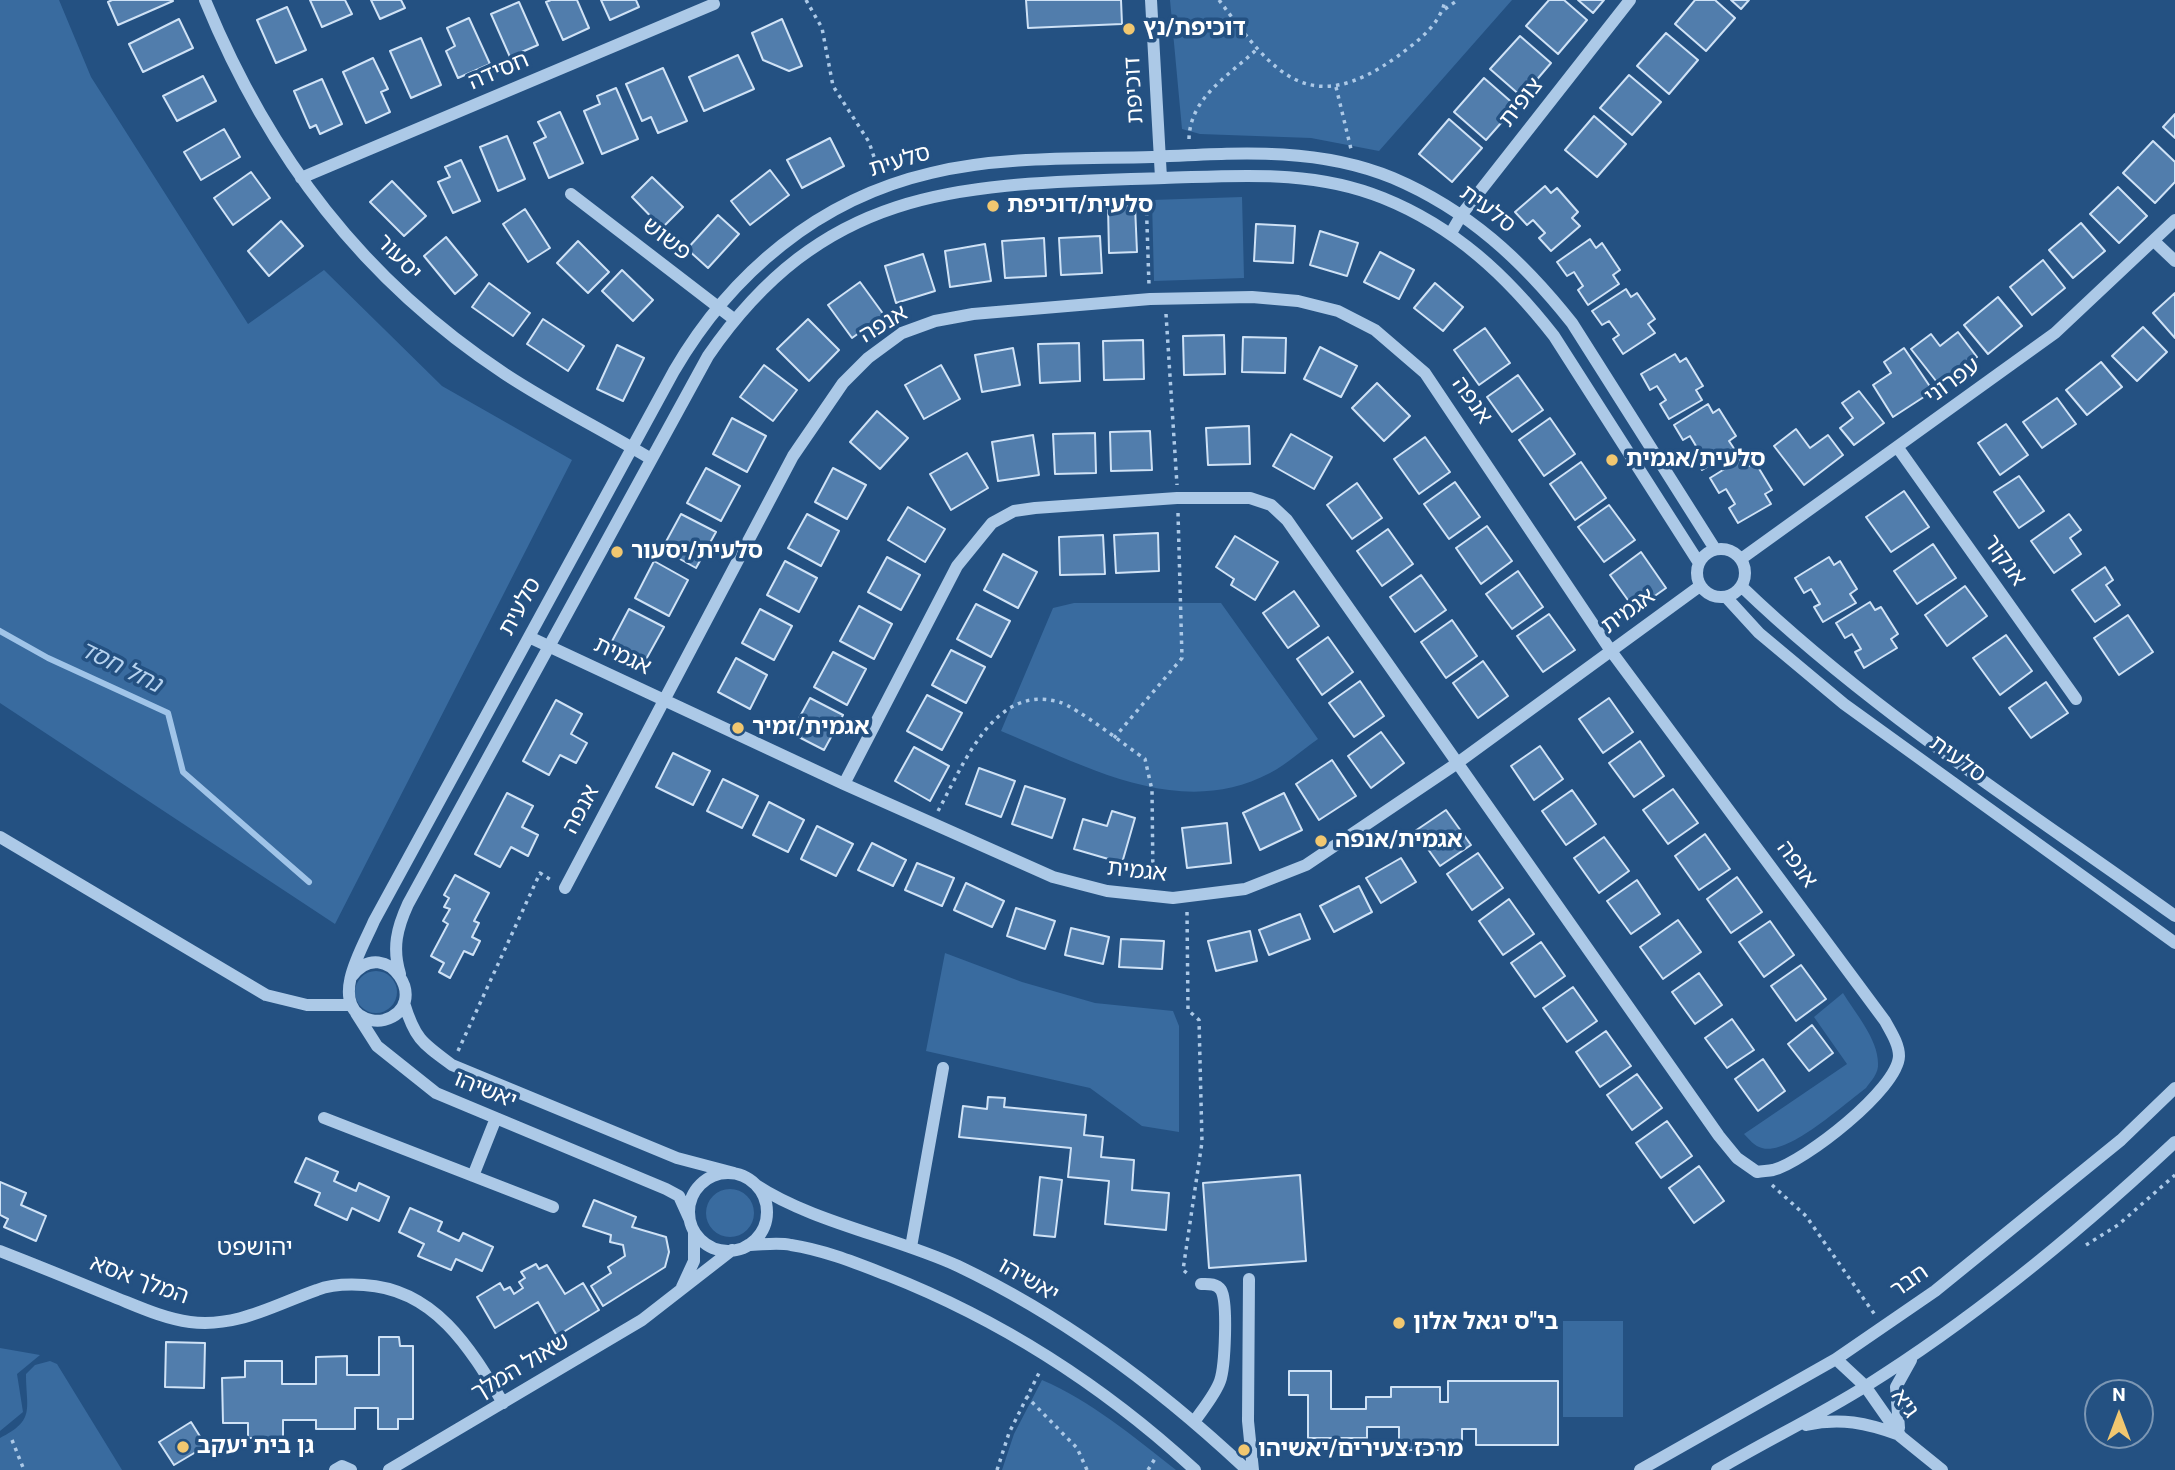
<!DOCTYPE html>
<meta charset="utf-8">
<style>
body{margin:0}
#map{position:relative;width:2175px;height:1470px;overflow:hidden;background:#245182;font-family:Roboto,sans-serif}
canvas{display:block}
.north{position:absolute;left:2084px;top:1379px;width:70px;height:70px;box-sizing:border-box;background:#245182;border:2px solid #7c97b4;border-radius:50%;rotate:0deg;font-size:19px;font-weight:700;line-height:28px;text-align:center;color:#fff}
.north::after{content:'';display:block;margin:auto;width:24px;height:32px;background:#f1c770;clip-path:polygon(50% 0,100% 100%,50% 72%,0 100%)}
</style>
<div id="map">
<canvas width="2175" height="1470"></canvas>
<div class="north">N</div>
</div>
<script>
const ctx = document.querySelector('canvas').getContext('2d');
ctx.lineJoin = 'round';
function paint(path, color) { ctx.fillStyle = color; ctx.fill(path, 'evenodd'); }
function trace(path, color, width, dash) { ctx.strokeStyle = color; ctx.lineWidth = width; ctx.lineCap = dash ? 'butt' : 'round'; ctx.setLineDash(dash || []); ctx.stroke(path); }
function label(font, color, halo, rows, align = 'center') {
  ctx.font = font + ' Roboto,"Noto Sans Hebrew",sans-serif'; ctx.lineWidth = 7; ctx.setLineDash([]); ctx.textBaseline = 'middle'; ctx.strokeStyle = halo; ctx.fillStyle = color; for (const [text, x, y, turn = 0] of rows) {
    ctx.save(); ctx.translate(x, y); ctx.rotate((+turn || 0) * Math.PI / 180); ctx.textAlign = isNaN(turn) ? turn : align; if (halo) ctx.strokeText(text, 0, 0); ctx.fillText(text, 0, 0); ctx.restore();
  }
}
const green = new Path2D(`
 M0 0H59L91 77 248 324 324 270 442 386 572 460 335 924 0 703Z
 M1170 0H1512L1379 151 1311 138 1200 134 1182 129Z
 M1242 197 1244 278 1154 281 1152 200Z
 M1074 603H1221L1318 739C1302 750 1287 764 1270 773 1180 821 1084 765 1001 731L1053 608Z
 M945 953 1022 982 1095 1003 1173 1011 1179 1026V1132L1142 1126 1090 1088 926 1051Z
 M355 992a21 21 0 1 1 42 0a21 21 0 1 1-42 0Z
 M1843 993C1855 1013 1878 1039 1878 1063 1879 1073 1871 1081 1866 1088 1844 1104 1788 1156 1762 1148 1754 1146 1749 1139 1744 1134L1847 1064 1814 1017Z
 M706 1213a24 24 0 1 1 48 0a24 24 0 1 1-48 0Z
 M1563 1321H1623V1417H1563Z
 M0 1348 40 1355 17 1374 23 1412 0 1431Z
 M50 1361 57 1364 122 1470H0V1438C36 1420 26 1409 26 1374L35 1365Z
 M1042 1380C1091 1401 1134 1437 1176 1470H1002L1014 1434Z`);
const stream = new Path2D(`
 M0 631 48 658 168 713 183 772 309 882`);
const building = new Path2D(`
 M112 0H172L173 1 118 25 108 2Z
 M310 0H345L352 14 322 27Z
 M371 0H401L405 8 380 19Z
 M551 0H577L589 28 563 40 546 2Z
 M601 0H636L639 7 610 20Z
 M1026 0H1121L1122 24 1028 28Z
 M1549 0H1564L1587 20 1558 54 1526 26Z
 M1578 0H1604L1593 13Z
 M1695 0H1715L1735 18 1706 51 1675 24Z
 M1731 0H1749L1741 9Z
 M519 2 538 45 510 57 491 14Z
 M287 7 306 50 276 63 257 20Z
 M469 18 490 64 458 78 446 51 455 46 447 28Z
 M179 19 193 48 143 72 129 44Z
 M782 19 802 66 789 71 763 60 752 33Z
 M1666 33 1698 60 1669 94 1637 66Z
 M1520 36 1551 63 1522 97 1490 69Z
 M421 38 441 85 411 98 390 51Z
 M738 55 754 89 704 111 689 77Z
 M373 58 388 89 381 92 390 112 366 123 343 72Z
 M663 68 687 121 658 133 651 117 642 121 626 84Z
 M1629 75 1661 102 1632 135 1600 108Z
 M203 76 216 101 177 121 163 96Z
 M1484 78 1516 106 1486 140 1454 112Z
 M322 79 342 124 320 134 316 125 310 128 294 91Z
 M616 88 638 139 602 154 584 111 600 104 597 96Z
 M560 112 583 163 549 178 534 143 546 137 538 122Z
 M2175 114V138L2163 127Z
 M1594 116 1626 144 1597 177 1565 150Z
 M1449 119 1482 148 1452 182 1419 154Z
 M224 129 240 157 201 180 184 152Z
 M507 136 525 179 498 191 480 147Z
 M830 138 844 166 802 188 787 160Z
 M2153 141 2175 162V182L2155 203 2123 173Z
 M461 160 480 201 453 213 438 182 450 177 445 167Z
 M770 170 789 195 750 225 731 201Z
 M251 172 270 198 233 225 214 198Z
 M652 177 683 207 662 228 632 197Z
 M392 181 426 216 404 236 370 202Z
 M1545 186 1551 193 1557 188 1578 212 1572 218 1580 226 1551 251 1539 238 1545 233 1533 220 1527 225 1515 212Z
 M2118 187 2147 216 2119 243 2090 214Z
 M1135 206 1137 252 1109 253 1108 207Z
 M525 209 550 248 528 262 503 224Z
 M718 215 739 234 708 268 687 249Z
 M281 221 303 246 269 276 248 251Z
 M2081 223 2105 251 2073 278 2049 250Z
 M1256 224 1295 226 1293 263 1254 261Z
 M1320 231 1358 243 1347 276 1310 265Z
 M1100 236 1102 273 1061 275 1059 238Z
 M446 237 477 275 455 294 424 256Z
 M1044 238 1046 276 1005 278 1002 241Z
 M1590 239 1596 248 1602 243 1620 270 1613 275 1619 284 1588 305 1578 290 1583 286 1574 272 1567 276 1557 262Z
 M578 241 609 272 588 293 557 263Z
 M985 244 991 281 950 287 945 251Z
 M1380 252 1414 270 1399 299 1364 282Z
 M923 254 935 291 896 303 885 266Z
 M2043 260 2065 288 2032 315 2010 287Z
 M622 270 653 300 633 321 602 291Z
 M860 282 884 315 852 338 828 305Z
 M489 283 530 313 513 336 472 307Z
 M1435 283 1463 307 1443 331 1414 308Z
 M1626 289 1631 297 1637 293 1655 319 1648 324 1655 333 1623 354 1613 339 1619 335 1609 321 1602 325 1592 311Z
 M2175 293V338L2153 313Z
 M1998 297 2022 326 1988 354 1964 325Z
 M543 319 584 346 568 371 527 344Z
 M808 319 839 350 809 381 777 349Z
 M2143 327 2167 352 2137 381 2112 356Z
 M1485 328 1510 363 1479 385 1454 350Z
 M1958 332 1977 357 1940 386 1911 349 1931 334 1940 346Z
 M1224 335 1225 374 1184 375 1183 336Z
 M1243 337 1286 338 1285 373 1242 372Z
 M1143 340 1144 379 1104 380 1103 341Z
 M1079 343 1080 381 1040 383 1038 344Z
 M617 345 644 358 623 401 597 389Z
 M1320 347 1357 366 1341 397 1304 379Z
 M1013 348 1020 385 982 392 975 355Z
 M1904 348 1933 391 1893 417 1873 385 1891 373 1884 362Z
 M1675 354 1680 362 1686 358 1703 386 1696 390 1702 400 1669 419 1660 404 1666 400 1657 386 1650 390 1641 374Z
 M2101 362 2122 387 2087 415 2066 390Z
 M764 365 797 390 773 421 740 397Z
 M941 365 960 399 924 419 905 385Z
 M1518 375 1543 410 1512 432 1487 397Z
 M1377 383 1410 416 1384 441 1352 408Z
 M1859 391 1884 423 1854 445 1840 428 1853 418 1842 403Z
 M2057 398 2076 424 2042 448 2023 422Z
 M1708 404 1713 413 1719 409 1736 436 1729 441 1735 450 1702 470 1693 454 1699 451 1690 436 1683 440 1674 425Z
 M877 411 908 438 880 469 850 442Z
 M732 418 766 436 747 472 713 454Z
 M1550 418 1575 454 1544 476 1519 440Z
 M2006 424 2028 455 2000 475 1978 443Z
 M1249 426 1250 464 1208 465 1206 428Z
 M1796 429 1810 448 1828 435 1843 455 1804 485 1774 446Z
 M1150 431 1152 470 1111 471 1110 432Z
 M1095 433 1096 473 1055 474 1053 434Z
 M1291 434 1332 457 1314 489 1273 466Z
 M1033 435 1039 475 998 481 992 442Z
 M1425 437 1450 472 1419 494 1394 459Z
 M967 453 988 488 951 510 930 474Z
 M1744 457 1749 466 1755 462 1772 490 1765 494 1771 504 1738 523 1729 508 1735 504 1726 489 1719 493 1710 478Z
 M1581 462 1606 498 1575 520 1550 484Z
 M706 468 740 486 721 521 687 503Z
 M833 468 866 485 847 519 815 502Z
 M2019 476 2044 511 2019 528 1994 492Z
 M1455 482 1480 517 1449 539 1424 504Z
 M1357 483 1382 518 1352 539 1327 505Z
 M1904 491 1929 527 1891 552 1866 517Z
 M1609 505 1635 540 1604 562 1578 527Z
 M908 507 945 529 925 562 888 540Z
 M681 514 716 532 696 568 662 549Z
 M807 514 839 531 821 566 788 548Z
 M2069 514 2081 530 2070 538 2081 554 2054 573 2031 541Z
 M1487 526 1512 561 1481 584 1456 548Z
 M1388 529 1413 564 1382 586 1357 551Z
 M1158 533 1159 571 1116 573 1114 535Z
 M1103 535 1105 574 1060 575 1059 537Z
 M1235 536 1278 562 1255 600 1231 585 1234 579 1216 567Z
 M1933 544 1956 578 1917 604 1894 571Z
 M1641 552 1666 588 1635 610 1610 575Z
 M1003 554 1037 572 1018 608 984 590Z
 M887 557 920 575 901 610 868 592Z
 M1829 557 1834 565 1840 561 1857 589 1850 594 1856 603 1823 622 1814 607 1820 604 1811 589 1804 593 1795 578Z
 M654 561 688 580 669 616 635 598Z
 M785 561 817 578 799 612 767 595Z
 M2105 567 2113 580 2106 585 2120 605 2095 622 2072 590Z
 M1518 571 1543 607 1512 629 1486 594Z
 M1421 575 1446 610 1415 632 1390 597Z
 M1965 586 1987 616 1947 646 1925 615Z
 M1294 591 1319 626 1288 648 1263 613Z
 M1870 602 1875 610 1881 607 1898 634 1891 639 1897 648 1864 668 1855 652 1861 649 1852 634 1845 638 1836 623Z
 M976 604 1010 621 991 657 957 639Z
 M859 606 892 624 874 659 840 641Z
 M629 609 664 627 644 663 610 645Z
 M760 609 792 626 774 660 742 643Z
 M1549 614 1575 650 1543 672 1517 636Z
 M2128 615 2153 652 2119 675 2094 638Z
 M1452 620 1477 656 1446 678 1421 642Z
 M2006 635 2032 671 2000 695 1973 658Z
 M1328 637 1353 672 1322 695 1297 659Z
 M951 650 985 667 966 703 932 685Z
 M833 652 866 669 847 705 814 687Z
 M736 658 767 675 750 709 718 692Z
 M1483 661 1508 696 1478 718 1453 683Z
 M1360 681 1384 716 1354 737 1329 703Z
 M2046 682 2068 713 2031 738 2009 708Z
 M927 695 962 713 942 750 907 731Z
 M810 698 843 715 824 750 791 733Z
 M1609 698 1633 732 1603 753 1579 719Z
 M556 700 582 714 571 734 587 743 576 763 560 755 549 775 523 761Z
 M1381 732 1404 763 1371 788 1348 756Z
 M1640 741 1664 776 1634 797 1609 763Z
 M1540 746 1563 779 1534 800 1511 766Z
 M914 747 949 766 930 801 895 781Z
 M673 753 710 771 693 805 656 787Z
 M1332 760 1356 796 1319 820 1296 784Z
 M979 768 1015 781 1001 817 966 804Z
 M723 779 758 796 742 828 707 811Z
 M1025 786 1065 799 1052 838 1012 824Z
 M1673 789 1698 823 1668 844 1643 810Z
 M1572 790 1596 824 1566 845 1542 811Z
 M507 793 533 806 522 827 538 835 528 856 511 847 500 867 475 854Z
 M1284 793 1302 830 1260 850 1243 813Z
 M769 802 804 820 788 852 753 835Z
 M1446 810 1471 845 1440 866 1415 831Z
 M1112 811 1135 818 1122 863 1074 849 1083 819 1107 826Z
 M1227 823 1231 863 1187 868 1182 828Z
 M817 826 853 844 836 876 801 859Z
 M1705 834 1730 869 1699 890 1675 856Z
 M1604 837 1629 871 1599 893 1574 858Z
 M872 843 906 860 893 886 858 870Z
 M1478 853 1503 888 1472 910 1447 874Z
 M1401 858 1416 882 1381 903 1366 878Z
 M917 863 954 878 942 906 905 890Z
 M455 875 489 893 474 921 479 923 472 937 480 941 473 955 464 951 450 978 439 972 444 963 431 956 448 924 443 921 450 909 444 907 449 898 444 895Z
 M1737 877 1762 912 1731 933 1707 899Z
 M1637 880 1660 914 1631 934 1607 901Z
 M966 883 1004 901 992 927 954 910Z
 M1359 886 1372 912 1334 932 1320 906Z
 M1509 899 1534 934 1503 955 1479 921Z
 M1016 908 1055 921 1045 949 1007 936Z
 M1300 914 1310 939 1269 955 1259 930Z
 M1678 920 1701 952 1663 979 1640 947Z
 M1770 921 1794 955 1764 977 1739 942Z
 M1071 928 1109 937 1103 964 1065 955Z
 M1250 931 1257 961 1216 971 1208 941Z
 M1121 939 1164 941 1162 969 1119 967Z
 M1541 942 1565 976 1535 997 1511 963Z
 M1801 965 1826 999 1796 1021 1771 986Z
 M1699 973 1722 1005 1695 1024 1672 992Z
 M1573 987 1597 1021 1567 1042 1543 1008Z
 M1732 1019 1754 1050 1727 1068 1705 1038Z
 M1812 1025 1833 1053 1809 1071 1788 1044Z
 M1606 1031 1631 1066 1600 1087 1576 1052Z
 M1763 1059 1785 1091 1758 1111 1735 1079Z
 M1637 1074 1662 1108 1632 1130 1607 1095Z
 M988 1097 1005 1098 1004 1107 1086 1115 1084 1135 1103 1137 1101 1157 1134 1160 1132 1190 1169 1193 1166 1230 1105 1224 1109 1181 1068 1177 1071 1148 959 1137 963 1106 987 1109Z
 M1667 1121 1692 1156 1661 1178 1636 1143Z
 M306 1158 338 1172 334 1181 356 1191 359 1183 389 1197 379 1221 352 1208 347 1220 315 1205 320 1193 295 1182Z
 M1699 1166 1724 1201 1694 1223 1669 1188Z
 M1300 1175 1306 1261 1209 1268 1203 1183Z
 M1040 1177 1062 1180 1055 1237 1034 1235Z
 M0 1182 26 1193 21 1205 46 1216 36 1241 4 1227 8 1219 0 1215Z
 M594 1200 636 1217 632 1227 666 1237 669 1252 665 1267 603 1306 591 1286 611 1273 608 1267 625 1256 623 1245 610 1242 611 1235 583 1226Z
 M410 1208 442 1222 438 1231 459 1241 463 1233 493 1247 482 1271 456 1259 451 1270 418 1256 424 1244 399 1232Z
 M536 1264 539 1269 547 1265 565 1294 583 1283 599 1310 557 1336 538 1302 495 1328 477 1297 500 1283 504 1290 510 1287 514 1294 523 1288 519 1282 525 1278 521 1272Z
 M379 1337H399L400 1346H413V1419H398V1429H378V1408H355V1429H316V1420H283V1438H248V1423H223L222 1378 245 1377V1361H282V1384H316V1357L347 1356V1375H379Z
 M166 1342 205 1343 204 1388 165 1387Z
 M1289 1371H1331V1409H1366V1397H1391V1387H1440V1402H1448V1381H1558V1445H1476V1429H1462V1450H1399V1427H1367V1438H1308V1395H1289Z
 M191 1422 206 1446 174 1465 159 1442Z`);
const path = new Path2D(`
 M806 0 822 28 833 86 869 142 879 172
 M1219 0C1274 74 1309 120 1398 56 1417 42 1441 24 1445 0
 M1445 9 1458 0
 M1336 87 1351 149
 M1189 139C1190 98 1227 77 1256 50
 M1146 195 1149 285
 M1166 314 1177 485
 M1114 738 1182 658 1178 513
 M938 811C963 766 994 683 1059 702 1077 707 1126 746 1145 759L1152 790 1153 880
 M1187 912 1188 1010 1199 1020 1202 1142 1183 1270 1188 1274
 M458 1051 540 873 551 880
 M1772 1185 1806 1216 1875 1315
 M2086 1245 2118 1225 2175 1175
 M1026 1396 1077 1448 1087 1470
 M12 1440 24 1470
 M997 1470 1009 1433 1040 1371
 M1148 1470 1156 1457`);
const minor = new Path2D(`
 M205 0C269 156 363 280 505 374 552 405 603 430 651 459
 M1151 0 1161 178
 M301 178 714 4
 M571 194 735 320
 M1451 233 1462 214 1630 0
 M2155 242 2175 261
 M1898 448 2076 699
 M1697 573a24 24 0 1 1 48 0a24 24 0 1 1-48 0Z
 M1741 559 2055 333 2175 220
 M1742 587C1872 712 2028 810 2175 916
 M1726 597 1759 633 1844 704 2175 943
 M529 637 844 784 1053 877 1107 891 1173 898 1245 889 1306 865 1456 764 1700 586
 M0 837 266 995 307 1005H350
 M565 888 793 456 843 383 868 358 902 333 935 321 973 314 1150 299 1252 297 1298 301 1338 311 1375 330 1425 373 1611 651 1885 1021C1891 1032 1899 1044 1899 1056 1898 1089 1804 1162 1773 1170 1768 1171 1762 1171 1757 1172L1737 1158 1719 1136 1287 520 1271 505 1250 498H1177L1035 508 1014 511 992 523 957 566 844 784
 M400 974C392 948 397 928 408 904L708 356C830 179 970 185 1164 178 1239 176 1312 169 1383 198 1455 227 1507 276 1554 336L1699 563
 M352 976C386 932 434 1006 384 1020 376 1022 366 1020 359 1015 333 994 364 945 374 921L674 371C731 273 819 199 931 173 1002 156 1079 159 1152 157 1234 153 1316 146 1393 178 1468 210 1522 260 1572 323L1715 549
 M404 1003C415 1039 422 1043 452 1065L677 1158 734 1173
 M356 1013 377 1046 436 1093 666 1189 679 1196 689 1218
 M324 1118 553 1207
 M689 1212a39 39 0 1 1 78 0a39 39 0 1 1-78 0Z
 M473 1176 496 1118
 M756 1185C812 1222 895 1237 958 1266 1065 1317 1161 1389 1247 1470
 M748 1245C762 1245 777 1242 791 1245 824 1250 856 1263 887 1275 1001 1320 1105 1387 1195 1470
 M911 1247 943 1068
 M0 1251C36 1265 73 1280 109 1295 135 1305 161 1318 190 1322 237 1328 274 1305 317 1290 332 1284 348 1284 364 1285 435 1289 470 1348 503 1403
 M1249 1279 1248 1421 1253 1470
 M682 1287 694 1261V1231
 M1836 1359 1865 1386 1900 1436 1942 1470
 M1194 1422C1202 1410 1215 1395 1220 1381 1225 1367 1228 1302 1221 1290 1216 1283 1208 1284 1201 1284
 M1806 1425C1840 1417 1867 1423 1900 1435
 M1899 1428 1896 1387 1911 1360
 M335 1470 342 1466 351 1470
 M389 1470 642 1320 732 1250
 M1640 1470 1836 1359 1935 1291 2121 1140 2175 1088
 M1717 1470C1766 1441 1818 1416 1866 1386 1976 1317 2080 1231 2175 1142`);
const markers = [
 [1129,29,7,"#f1c770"],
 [993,206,7,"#f1c770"],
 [1612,460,7,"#f1c770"],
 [617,552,7,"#f1c770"],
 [738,728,7,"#f1c770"],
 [1321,841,7,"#f1c770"],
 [1399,1323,7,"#f1c770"],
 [183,1447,7,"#f1c770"],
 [1244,1450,7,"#f1c770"]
];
const poiNames = [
 ["דוכיפת/נץ",1143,29],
 ["סלעית/דוכיפת",1007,206],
 ["סלעית/אגמית",1626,460],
 ["סלעית/יסעור",631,552],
 ["אגמית/זמיר",752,728],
 ["אגמית/אנפה",1335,841],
 ["בי\"ס יגאל אלון",1413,1323],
 ["גן בית יעקב",197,1447],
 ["מרכז צעירים/יאשיהו",1258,1450]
];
const streetNames = [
 ["חסידה",499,72,-23],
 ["דוכיפת",1135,90,-93],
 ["צופית",1522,103,-52],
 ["סלעית",900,162,-17],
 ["סלעית",1487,210,37],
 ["פשוש",666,240,38],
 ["יסעור",398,258,46],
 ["אנפה",884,325,-31],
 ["עפרוני",1953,382,-36],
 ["אנפה",1471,401,55],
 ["אנקור",2004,561,55],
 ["סלעית",521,607,-61],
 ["אגמית",1629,612,-36],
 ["אגמית",622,657,25],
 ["סלעית",1957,760,36],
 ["אנפה",582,810,-62],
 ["אנפה",1796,865,54],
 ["אגמית",1137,872,6],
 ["יאשיהו",485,1091,22],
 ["המלך אסא",139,1281,20],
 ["יאשיהו",1028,1281,30],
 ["חבר",1910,1282,-35],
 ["שאול המלך",521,1368,-31],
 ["גיא",1904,1404,54]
];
const waterNames = [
 ["נחל חסד",120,668,26]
];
const neighbourhoodNames = [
 ["יהושפט",255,1249]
];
paint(green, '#396b9f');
trace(stream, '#a0c4e8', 6);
paint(building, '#517dac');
trace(building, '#cfe2f6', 2);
trace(path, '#acc9e7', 3.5, [3.5, 5]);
trace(minor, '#acc9e7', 12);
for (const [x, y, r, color] of markers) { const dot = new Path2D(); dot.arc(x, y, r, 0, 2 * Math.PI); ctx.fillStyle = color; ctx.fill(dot); trace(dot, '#245182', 2.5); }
label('bold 23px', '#fff', '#245182', poiNames, 'left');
label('23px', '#fff', '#245182', streetNames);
label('italic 24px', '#b7d3ef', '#245182', waterNames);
label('24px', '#fff', '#245182', neighbourhoodNames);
</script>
